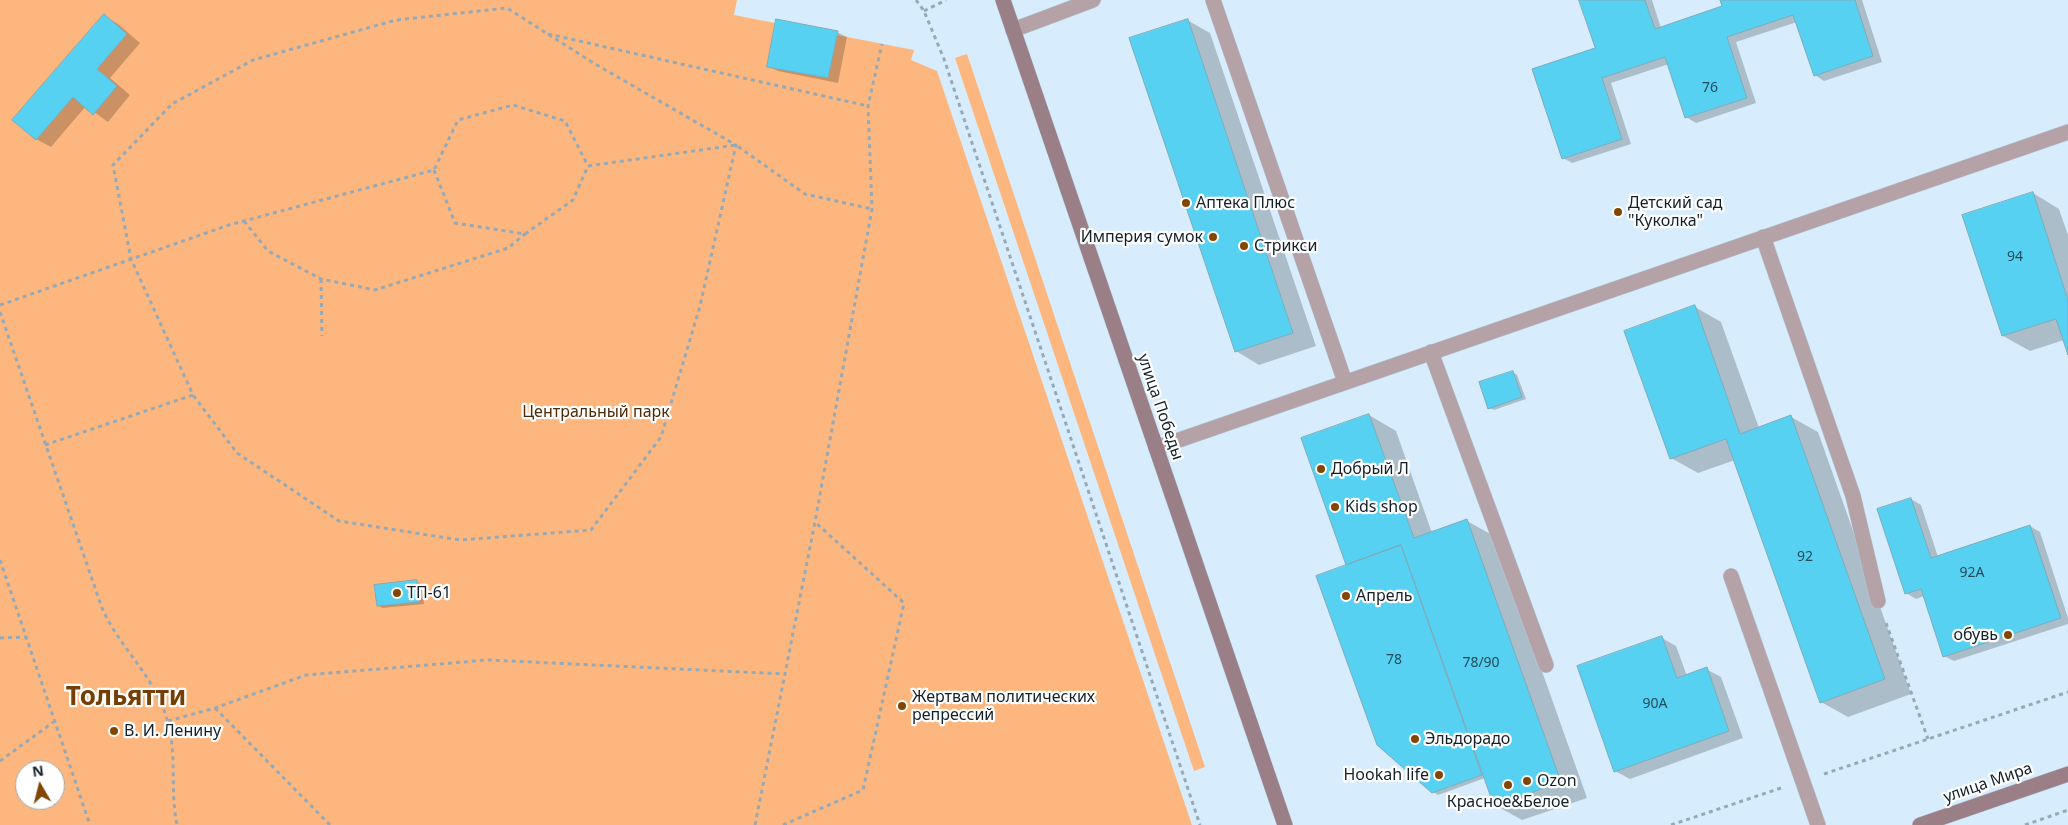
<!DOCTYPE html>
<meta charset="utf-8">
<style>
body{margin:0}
#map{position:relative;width:2068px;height:825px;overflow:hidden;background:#d7edfd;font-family:"Noto Sans",sans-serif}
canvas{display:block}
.north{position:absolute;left:15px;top:760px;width:50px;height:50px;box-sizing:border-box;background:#fff;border:1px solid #a0a6a9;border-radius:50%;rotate:352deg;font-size:14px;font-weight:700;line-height:20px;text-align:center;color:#122029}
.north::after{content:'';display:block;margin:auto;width:18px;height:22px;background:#824601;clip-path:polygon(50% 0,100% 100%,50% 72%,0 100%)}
</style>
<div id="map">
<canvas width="2068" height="825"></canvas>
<div class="north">N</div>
</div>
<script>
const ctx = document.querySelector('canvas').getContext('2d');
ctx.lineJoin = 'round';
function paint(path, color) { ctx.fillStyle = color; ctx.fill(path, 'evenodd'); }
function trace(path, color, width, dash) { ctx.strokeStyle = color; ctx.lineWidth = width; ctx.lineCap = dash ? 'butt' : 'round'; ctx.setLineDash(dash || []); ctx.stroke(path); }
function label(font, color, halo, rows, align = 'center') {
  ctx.font = font + ' "Noto Sans",sans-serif'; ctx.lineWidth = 4.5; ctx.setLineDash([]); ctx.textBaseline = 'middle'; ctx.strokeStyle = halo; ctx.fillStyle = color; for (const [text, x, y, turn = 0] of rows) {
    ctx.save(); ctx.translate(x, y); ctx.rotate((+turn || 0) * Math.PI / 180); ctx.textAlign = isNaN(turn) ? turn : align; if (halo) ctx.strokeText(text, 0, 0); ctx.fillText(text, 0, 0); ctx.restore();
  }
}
const green = new Path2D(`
 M0 0H737L734 15 914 50 911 60 937 71 1192 825H0ZM25 770H55V800H25Z
 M967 54 1205 767 1194 771 955 58Z`);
const shadow = new Path2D(`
 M1580 0H1652L1661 28 1724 7 1721 0H1862L1882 62 1824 81 1815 75 1797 22 1736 42 1756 103 1696 123 1686 117 1669 64 1611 83 1631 144 1572 163 1563 158 1596 49Z
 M104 16 118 24 140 43 110 78 130 95 108 122 86 106 51 147 36 139Z
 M1187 20 1210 33 1316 346 1259 365 1236 351Z
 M837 32 847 37 838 83 778 71 768 66Z
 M2033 193 2059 209 2068 235V351L2064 340 2030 351 2003 336Z
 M1695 307 1721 322 1759 428 1791 417 1818 432 1911 694 1848 717 1821 702 1735 460 1698 473 1671 458Z
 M1513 372 1517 375 1526 399 1494 410 1489 408Z
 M1369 415 1396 431 1432 533 1467 521 1494 536 1587 798 1522 820 1495 805 1485 778 1438 795 1433 792 1348 566 1302 439Z
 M1911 499 1921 505 1938 557 2030 526 2040 532 2068 618V624L1954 661 1944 656 1924 596 1916 599 1906 593Z
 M417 581 421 584 424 604 382 608 378 605Z
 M1662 638 1676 646 1687 676 1706 669 1721 677 1743 738 1630 779 1615 771Z`);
const building = new Path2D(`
 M1579 0H1645L1655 29 1722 6 1720 0H1855L1873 56 1814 76 1793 15 1727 37 1747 98 1685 118 1665 57 1602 78 1622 139 1562 159 1532 69 1595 48Z
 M104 14 127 34 97 69 117 86 93 115 73 97 36 140 12 120Z
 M776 19 838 31 828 78 767 67Z
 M1188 19 1293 333 1235 352 1129 38Z
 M2033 192 2068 300V355L2056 319 2002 336 1962 215Z
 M1695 305 1740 434 1791 415 1885 679 1820 703 1726 439 1670 459 1624 331Z
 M1513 371 1522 397 1488 409 1479 382Z
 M1369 414 1414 538 1467 519 1561 782 1494 806 1401 545 1346 565 1301 438Z
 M1911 498 1931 558 2030 525 2061 618 1943 657 1921 589 1905 594 1877 509Z
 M1401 545 1482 775 1432 793 1377 745 1316 576Z
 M417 580 419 602 377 606 374 585Z
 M1662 636 1677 678 1707 667 1729 731 1614 772 1577 666Z`);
const path = new Path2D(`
 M916 0 924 11 944 59 1200 825
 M924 11 946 0
 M548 34 868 106
 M434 170 455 223 525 234 573 200 588 166 736 145 805 194 872 209
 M244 221 268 251 321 279 375 290 508 248 525 234
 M321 279 322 336
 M0 305 229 225 434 170 458 120 513 105 565 121 588 166
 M0 312 102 608C120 649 157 678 168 723 177 756 170 791 177 825
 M45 445 193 395 131 259 113 165 172 104 253 60 396 20 507 8 595 64 736 145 700 306 661 437 591 530 460 540 339 521 237 453 193 395
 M0 560 90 825
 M1886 623 1928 739
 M0 638 26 637
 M215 708 330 825
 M168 721 215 708 306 675 488 660 785 674
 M0 761 55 721
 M1824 774 2068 692
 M755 825 815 522 872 209 868 106 882 44
 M783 825 863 790 904 603 815 522
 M1671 825 1781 788
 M2025 825 2068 810`);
const service = new Path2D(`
 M1213 0 1345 382
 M1013 30 1093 0
 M1763 237 1853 496 1878 601
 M1431 352 1546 665
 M1156 448 2068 132
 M1731 576 1818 825`);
const secondary = new Path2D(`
 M1003 0 1285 825
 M1920 825 2068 774`);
const markers = [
 [1186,203,5,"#824601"],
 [1618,212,5,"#824601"],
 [1213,237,5,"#824601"],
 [1244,246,5,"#824601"],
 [1321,469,5,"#824601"],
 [1335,507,5,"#824601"],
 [397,593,5,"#824601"],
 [1346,596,5,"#824601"],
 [2008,635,5,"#824601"],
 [902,706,5,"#824601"],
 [114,731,5,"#824601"],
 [1415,739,5,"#824601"],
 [1439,775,5,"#824601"],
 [1527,781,5,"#824601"],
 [1508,785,5,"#824601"]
];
const numberNames = [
 ["76",1710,88],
 ["94",2015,257],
 ["92",1805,557],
 ["92А",1972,573],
 ["78",1394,660],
 ["78/90",1481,663],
 ["90А",1655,704]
];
const poiNames = [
 ["Аптека Плюс",1196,203],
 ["Детский сад",1628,203],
 ["\"Куколка\"",1628,221],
 ["Империя сумок",1203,237,"right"],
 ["Стрикси",1254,246],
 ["Добрый Л",1331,469],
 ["Kids shop",1345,507],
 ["ТП-61",407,593],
 ["Апрель",1356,596],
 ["обувь",1998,635,"right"],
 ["Жертвам политических",912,697],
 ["репрессий",912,715],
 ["В. И. Ленину",124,731],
 ["Эльдорадо",1425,739],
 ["Hookah life",1429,775,"right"],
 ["Ozon",1537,781],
 ["Красное&Белое",1508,802,"center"]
];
const streetNames = [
 ["улица Победы",1160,407,71],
 ["улица Мира",1988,783,-19]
];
const parkNames = [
 ["Центральный парк",596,412]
];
const townNames = [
 ["Тольятти",126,698]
];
paint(green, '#fdb77e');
paint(shadow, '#0003');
paint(building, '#57d1f2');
trace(building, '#7eabb9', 1);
trace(service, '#b4c8d7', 16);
trace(secondary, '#b4c8d7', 16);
trace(path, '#95a9b6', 3, [4, 4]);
trace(service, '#b5a2a7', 15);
trace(secondary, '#9b7f87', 15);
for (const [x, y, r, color] of markers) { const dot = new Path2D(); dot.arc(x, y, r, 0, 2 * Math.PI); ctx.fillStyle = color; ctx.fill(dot); trace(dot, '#fff', 2); }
label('14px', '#234c5b', null, numberNames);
label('16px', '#122029', '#fff', poiNames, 'left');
label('16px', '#122029', '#fff', streetNames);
label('16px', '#4e2a07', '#fff', parkNames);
label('bold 26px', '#753f01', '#fff', townNames);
</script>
